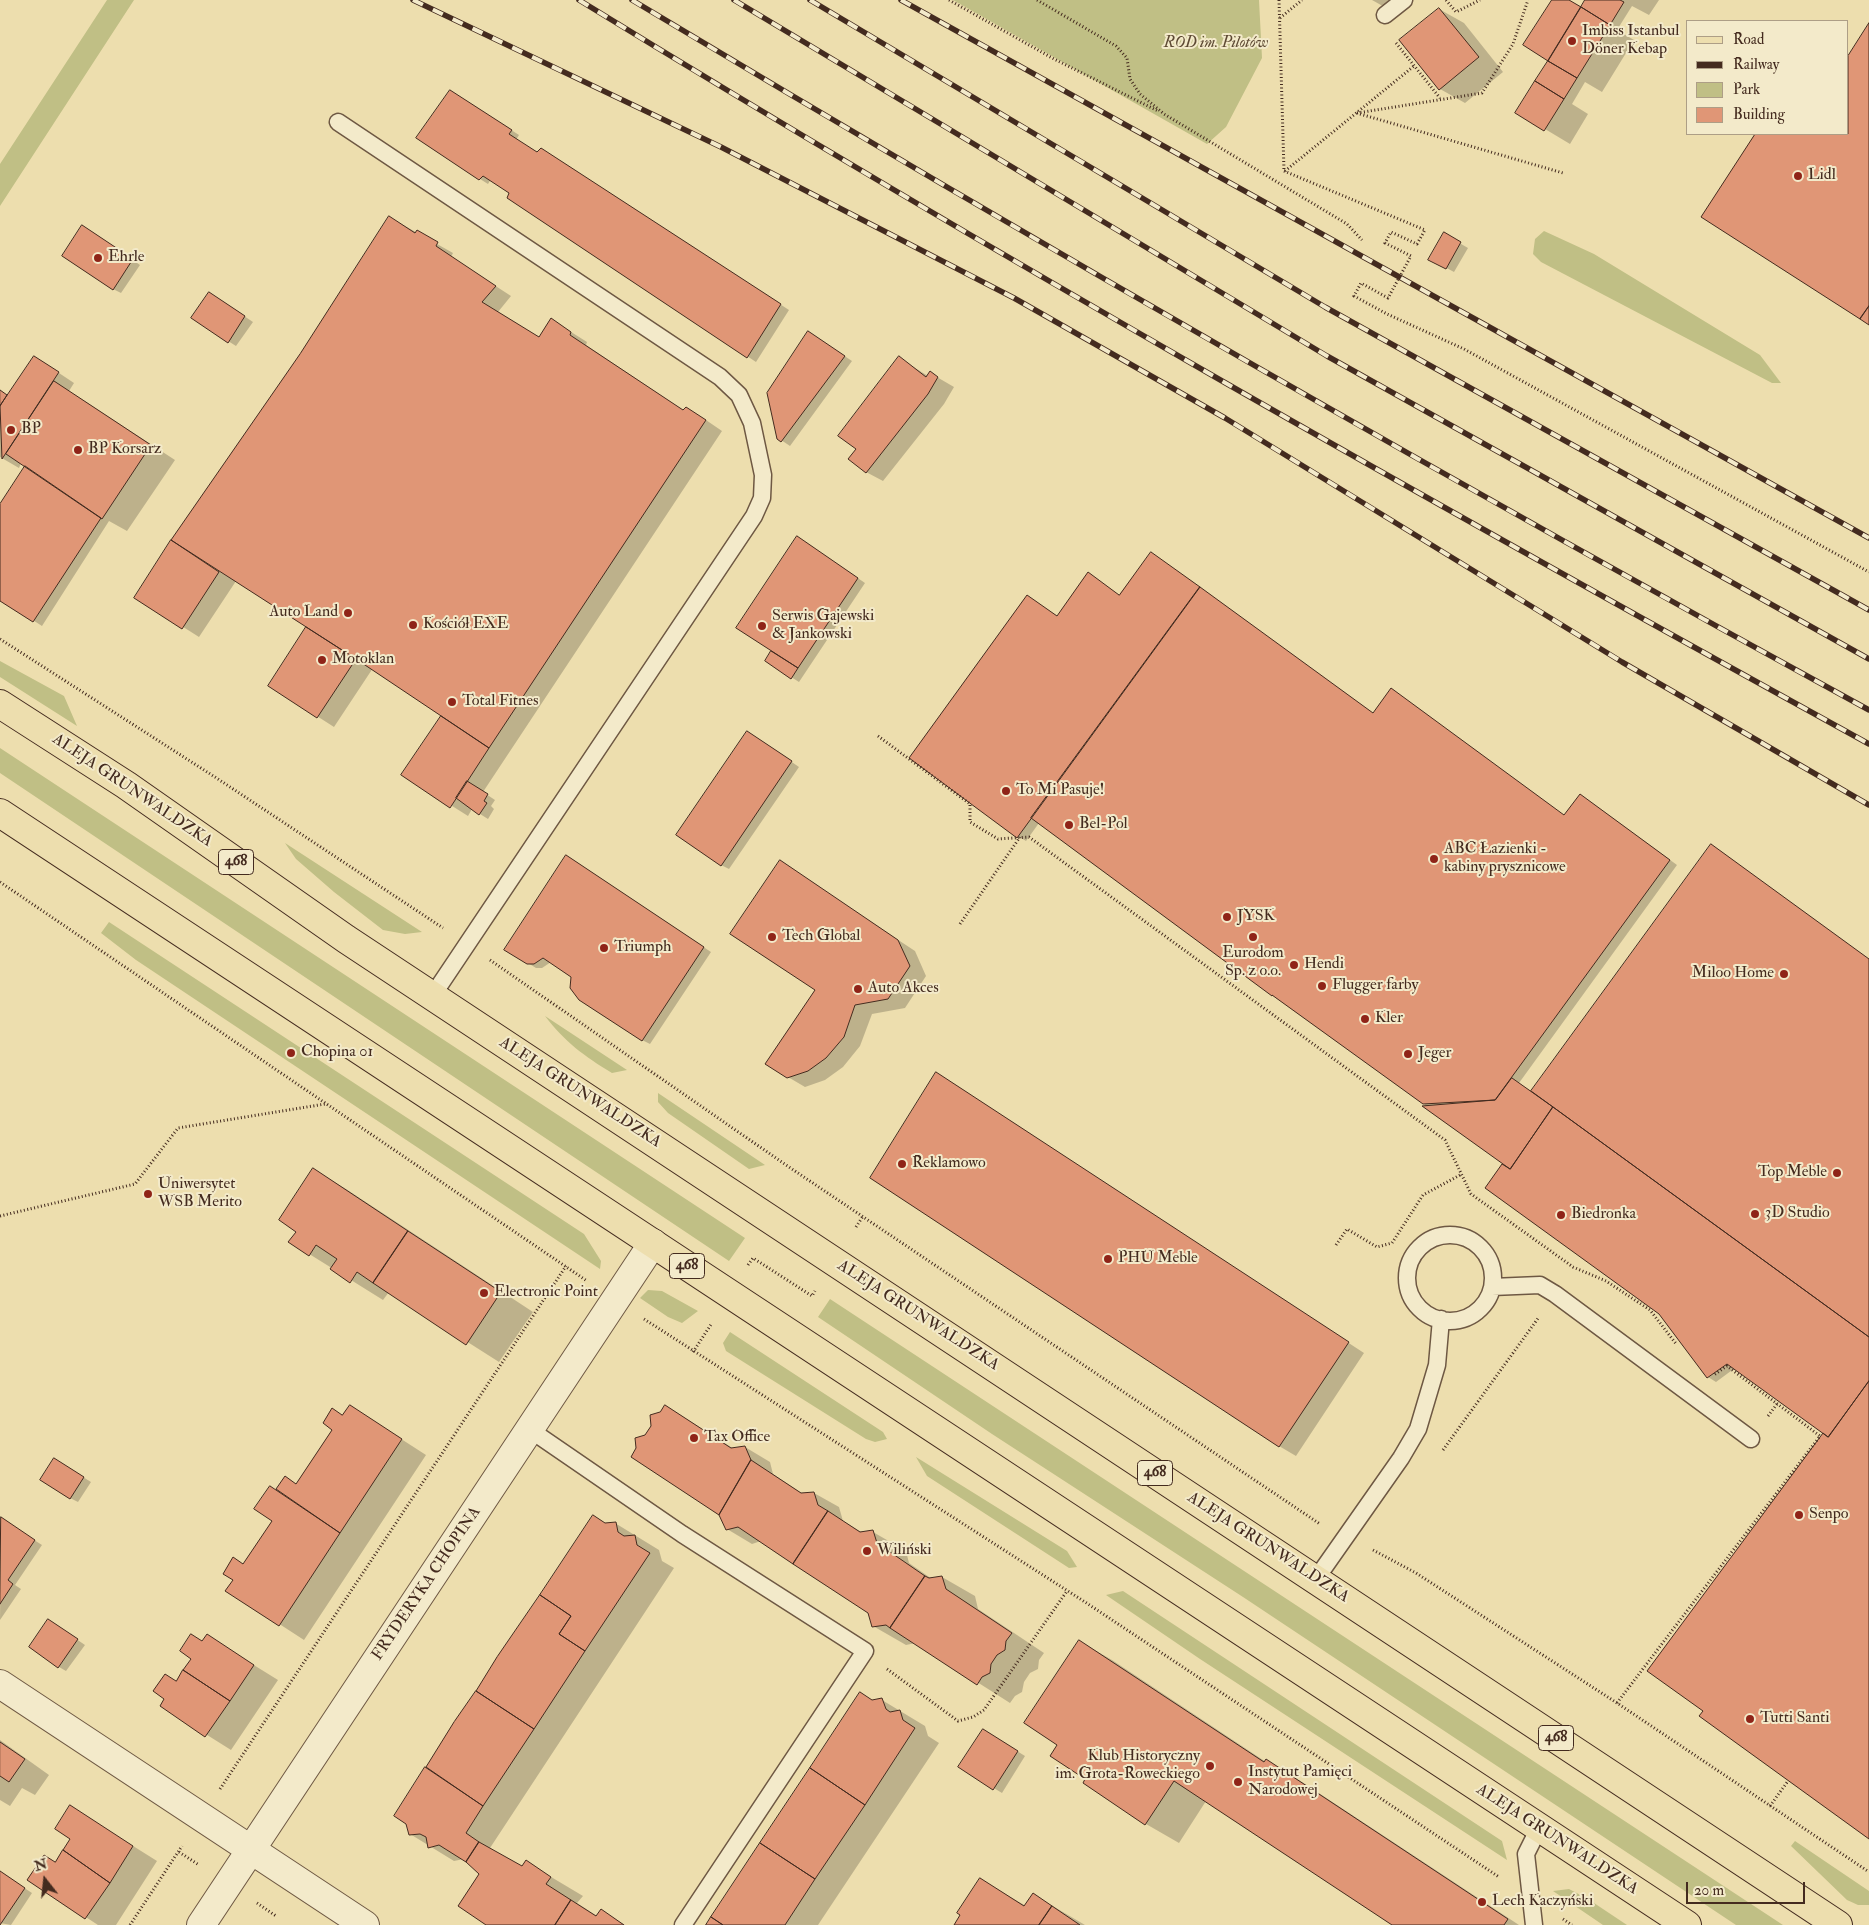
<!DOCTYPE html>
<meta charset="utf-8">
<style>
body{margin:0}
#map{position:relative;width:1869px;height:1925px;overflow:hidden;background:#eddeae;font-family:"IM FELL Double Pica",serif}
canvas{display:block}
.legend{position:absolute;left:1686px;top:20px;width:162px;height:115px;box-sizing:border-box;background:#f3eaca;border:1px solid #ad9e86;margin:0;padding:6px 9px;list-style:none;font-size:15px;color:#442b1f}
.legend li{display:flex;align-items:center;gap:10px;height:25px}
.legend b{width:25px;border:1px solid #ad9e86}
.north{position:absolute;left:20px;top:1855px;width:50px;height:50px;-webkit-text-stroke:4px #f3eaca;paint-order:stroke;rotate:344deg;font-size:14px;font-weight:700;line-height:20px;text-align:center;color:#442b1f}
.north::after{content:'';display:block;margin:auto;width:18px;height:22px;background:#442b1f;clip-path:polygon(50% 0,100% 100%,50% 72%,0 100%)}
.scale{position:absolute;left:1686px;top:1882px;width:119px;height:22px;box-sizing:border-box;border:2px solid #442b1f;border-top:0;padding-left:6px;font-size:15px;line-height:18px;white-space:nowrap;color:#442b1f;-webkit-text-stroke:4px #f3eaca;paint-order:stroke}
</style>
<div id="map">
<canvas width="1869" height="1925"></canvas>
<ul class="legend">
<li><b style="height:6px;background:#eddeae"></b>Road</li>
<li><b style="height:6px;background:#442b1f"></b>Railway</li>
<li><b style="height:14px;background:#c0bf85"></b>Park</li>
<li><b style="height:14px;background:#e09676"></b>Building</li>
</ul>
<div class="north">N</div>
<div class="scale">20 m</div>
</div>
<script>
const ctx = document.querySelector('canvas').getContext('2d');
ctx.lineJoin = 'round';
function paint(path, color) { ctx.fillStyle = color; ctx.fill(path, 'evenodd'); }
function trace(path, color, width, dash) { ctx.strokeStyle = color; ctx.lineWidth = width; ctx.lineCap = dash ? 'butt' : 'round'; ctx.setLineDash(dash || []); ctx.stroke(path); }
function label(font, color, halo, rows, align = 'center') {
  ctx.font = font + ' "IM FELL Double Pica",serif'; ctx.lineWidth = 4; ctx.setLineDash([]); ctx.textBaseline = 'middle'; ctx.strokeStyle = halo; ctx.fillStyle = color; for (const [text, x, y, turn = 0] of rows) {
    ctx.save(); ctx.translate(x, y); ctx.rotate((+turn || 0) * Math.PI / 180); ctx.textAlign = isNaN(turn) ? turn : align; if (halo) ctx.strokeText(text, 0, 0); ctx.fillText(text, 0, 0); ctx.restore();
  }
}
const green = new Path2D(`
 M107 0H134L0 206V164Z
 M953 0H1259L1262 58 1226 127 1207 144Z
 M1544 231 1594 254 1760 355 1781 383H1772L1541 262 1533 254 1535 239Z
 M0 661 64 696 77 726 0 677Z
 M0 748 745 1238 729 1261 0 773Z
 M285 843 422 932 405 934 383 930 334 892 296 859Z
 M109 922 584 1234 601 1261 600 1269 136 960 101 933Z
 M545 1016 627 1070 612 1073C584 1056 565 1042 545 1016Z
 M658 1093 765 1165 749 1169 668 1113 658 1102Z
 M648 1290 662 1291 698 1311 682 1323 668 1317 640 1298Z
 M830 1299 1783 1925H1736L1243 1597 992 1434 818 1317Z
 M730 1332 883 1432 887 1439 875 1442 866 1439 726 1351 723 1343Z
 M916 1457 1067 1551 1077 1567 1069 1568 927 1476Z
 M1123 1591 1502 1841 1507 1860 1200 1659 1106 1595Z
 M1795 1841 1869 1891V1905H1858L1847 1900 1791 1846Z
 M1569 1889 1588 1899 1627 1925H1603L1553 1891Z`);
const shadow = new Path2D(`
 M1372 0H1400L1388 9Z
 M1553 0H1567L1581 8 1587 0H1659L1649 15 1632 6 1617 30 1634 40 1602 92 1585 82 1572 104 1588 114 1570 144 1545 129Z
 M1439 9 1464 23 1503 72 1465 103 1440 89Z
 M1869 25V324L1703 217 1756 134H1848V58Z
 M458 96 519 135 516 140 538 153 549 154 789 310 756 362 508 197 511 192 491 179 488 184 480 179Z
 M389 217 453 253 451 257 511 296 498 312 540 338 552 320 587 342 586 345 684 411 703 418 722 431 483 792 495 800 491 806 494 809 488 819 472 809 468 816 403 775 442 716 373 668 334 727 270 686 308 626 236 581 199 637 136 597 301 355Z
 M90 231 140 265 121 293 113 289Z
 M1444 234 1468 248 1454 272 1430 259Z
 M217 298 253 322 236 346 228 341Z
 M816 337 852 361 790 446 778 438Z
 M899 358 928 376 930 373 954 387 944 404 883 481 866 472 858 449Z
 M50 367 74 383 69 391 175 460 127 531 109 521 42 626 0 599V507L26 466 21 463 19 468 0 457V391L8 396Z
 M805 542 865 583 799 682 766 661 773 650Z
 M1151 553 1374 714 1565 816 1588 800 1677 865 1519 1083 1532 1092 1711 846 1869 960V1837L1824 1433 1735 1368 1716 1382 1708 1377 1660 1313 1486 1187 1504 1164 1424 1106 1425 1104 1272 995 1039 823 1026 841 1018 836 1028 596 1058 617 1120 596Z
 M755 737 799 767 729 869 721 865Z
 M574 861 711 952 650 1044 642 1040 573 976 551 962 542 968H536L505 949Z
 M780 862 915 951 926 976 905 1008 872 1014 860 1046 843 1067 825 1080 805 1087 788 1077 816 990Z
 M953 1084 1364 1353 1296 1456 1279 1446Z
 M314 1170 346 1189 533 1312 499 1362 389 1292 383 1300 290 1242 297 1232Z
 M350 1406 426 1455 304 1640 227 1590 274 1520 276 1491 285 1478 297 1485Z
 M666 1406 734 1449 745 1447 770 1462 773 1474 803 1494 814 1493 839 1507 843 1521 863 1533 873 1532 906 1551 909 1563 932 1579 942 1577 975 1596 978 1609 1044 1653 1039 1660 1038 1669 1030 1673 1024 1682 1022 1692 1015 1696 1010 1703 916 1643 906 1645 873 1626 869 1613 761 1541 752 1544 727 1529 722 1515 645 1436Z
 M62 1464 91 1482 78 1502 70 1498Z
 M1 1519 42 1545 15 1585 21 1589 0 1620Z
 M615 1523 659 1550 662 1561 674 1568 490 1848 522 1868 526 1862 583 1896 577 1903 597 1916 601 1911 625 1925H488L481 1874 464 1859 454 1861 410 1834 407 1824 396 1816 448 1733 606 1524Z
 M57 1626 85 1645 66 1671 59 1667Z
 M207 1636 278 1680 231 1750 161 1706Z
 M1079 1641 1112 1660 1266 1762 1299 1780 1519 1925H1394L1206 1801 1179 1843 1146 1824 1085 1782 1086 1778 1059 1745Z
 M882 1700 925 1726 928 1736 939 1743 818 1925H707L873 1701Z
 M991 1735 1025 1756 1002 1793 959 1767Z
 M0 1740 49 1775 35 1795 22 1788 10 1806 0 1800Z
 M71 1807 157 1861 116 1925H98L29 1880 56 1863 72 1839Z
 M0 1872 32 1893 11 1925 0 1923Z
 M981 1880 1026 1906 1034 1895 1085 1925H955Z`);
const building = new Path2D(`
 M1552 0H1569L1581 7 1548 61 1523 45Z
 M1585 0H1620L1624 2 1610 25 1581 7Z
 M1581 7 1610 25 1577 78 1548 61Z
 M1439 8 1479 57 1439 90 1399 40Z
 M1869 23V306L1860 319 1701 217 1755 134H1848V56Z
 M1548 61 1577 78 1564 99 1535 81Z
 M1535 81 1564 99 1544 131 1515 113Z
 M450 90 512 130 509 134 537 152 541 148 781 304 747 358 507 198 509 193 483 176 479 180 416 138Z
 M389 216 415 233 417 230 438 242 436 246 496 286 482 302 539 337 551 318 571 332 570 335 683 410 686 407 706 420 489 748 356 659 171 540 300 354Z
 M82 225 133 259 113 290 62 256Z
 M1444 232 1461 242 1446 269 1428 260Z
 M209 292 245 316 228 343 191 318Z
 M1869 306V325L1860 319Z
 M808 331 845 356 781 442 777 439 767 393Z
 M34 356 59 372 2 459 0 406Z
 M899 356 926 377 930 371 938 377 928 394 866 473 848 459 856 449 838 436Z
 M54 381 151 445 102 519 6 454Z
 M0 390 7 395 0 406Z
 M25 466 101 518 33 622 0 601V504Z
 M797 536 858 578 798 668 736 628Z
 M171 540 219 572 182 629 134 598Z
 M1151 552 1200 587 1017 838 909 758 1027 595 1057 616 1088 572 1119 595Z
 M1200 587 1373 713 1391 688 1564 815 1580 794 1670 860 1495 1100 1423 1104 1272 995V996L1031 818Z
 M306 627 356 659 317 718 268 686Z
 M771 651 798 668 791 679 765 661Z
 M441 716 489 748 450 808 401 775Z
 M747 731 792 761 721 866 676 835Z
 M467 781 488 794 484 801 487 803 479 815 456 798Z
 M1711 844 1869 959V1337L1531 1091Z
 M566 855 704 947 642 1041 579 1000 570 988 571 977 543 958 534 964H527L504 950Z
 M780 860 898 940 910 966 888 999 855 1005 844 1037 826 1058 808 1071 787 1078 765 1064 815 990 730 934Z
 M936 1072 1349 1342 1279 1447 870 1178Z
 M1512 1078 1553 1107 1510 1169 1422 1106 1495 1100Z
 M1553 1107 1869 1337V1381L1828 1437 1727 1364 1707 1378 1659 1314 1485 1188 1502 1164 1510 1169Z
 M313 1168 408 1231 373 1283 357 1272 350 1283 330 1269 337 1259 316 1245 309 1256 288 1242 296 1232 279 1220Z
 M408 1231 501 1292 466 1345 373 1283Z
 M1869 1381V1839L1699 1716 1703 1711 1647 1671 1823 1433 1828 1437Z
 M350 1405 402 1439 340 1533 276 1489 285 1476 296 1484 332 1430 323 1423 332 1408 342 1415Z
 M665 1405 731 1448 745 1446 751 1460 719 1515 631 1457 636 1448 635 1438 645 1435 651 1426 650 1415 660 1412Z
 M54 1458 84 1477 70 1499 40 1480Z
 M751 1460 801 1493 814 1492 818 1505 828 1511 793 1564 738 1527 726 1530 719 1515Z
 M270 1486 340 1533 279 1626 225 1591 233 1580 223 1574 233 1557 243 1564 272 1521 254 1509Z
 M828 1511 860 1532 873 1530 877 1543 925 1576 890 1628 886 1625 872 1627 868 1613 793 1564Z
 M593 1515 605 1523 616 1522 618 1532 624 1536 635 1535 637 1545 650 1553 585 1651 559 1634 571 1616 540 1595Z
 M1 1517 35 1540 8 1580 13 1584 0 1604Z
 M925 1576 929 1578 942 1576 946 1589 1012 1633 1006 1641 1005 1650 997 1655 991 1664 990 1673 982 1677 977 1685 890 1628Z
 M540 1595 571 1616 559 1634 585 1651 534 1729 476 1691 497 1657Z
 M48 1619 78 1639 58 1668 29 1647Z
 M191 1634 202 1641 207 1634 254 1665 230 1701 183 1670 191 1659 180 1651Z
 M1079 1640 1264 1762 1266 1759 1508 1919 1504 1925H1392L1174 1781 1145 1825 1083 1783 1085 1779 1050 1756 1057 1745 1024 1723Z
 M183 1670 230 1701 205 1737 160 1706 164 1699 153 1691 165 1674 176 1681Z
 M476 1691 534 1729 483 1806 426 1767 454 1722Z
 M860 1692 872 1700 882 1698 886 1709 890 1712 900 1710 903 1720 915 1728 865 1805 810 1768Z
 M983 1729 1018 1751 993 1790 958 1767Z
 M0 1742 25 1759 9 1782 0 1776Z
 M425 1767 483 1806 466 1833 479 1842 466 1862 439 1845 428 1848 426 1837 420 1834 409 1835 406 1824 394 1816Z
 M810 1768 865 1805 815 1879 760 1843Z
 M70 1805 133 1846 110 1883 63 1850 70 1839 55 1829Z
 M479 1842 522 1866 526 1860 551 1877 546 1884 571 1900 555 1925H486L458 1906 479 1874 466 1862Z
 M760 1843 815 1879 785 1925H723L711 1917Z
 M63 1850 110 1883 85 1919 27 1880 44 1855 55 1862Z
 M0 1871 25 1888 0 1925Z
 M980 1878 1024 1906 1033 1893 1052 1906 1039 1925H954L960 1915 957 1913Z
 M571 1900 596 1916 601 1909 624 1925H555Z
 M1052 1906 1080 1925H1039Z
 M711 1917 723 1925H706Z`);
const path = new Path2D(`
 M949 0 1054 59 1158 111
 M1037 0 1116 46 1127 58 1130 79 1140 94 1164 114 1347 224 1362 240
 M1279 0 1284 171
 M1446 0 1456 12 1480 0
 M1280 18 1302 0
 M1396 43 1440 98
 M1357 113 1482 93 1513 44 1528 0
 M1360 114 1563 173
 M1284 171 1425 230 1417 244 1391 232 1385 243 1411 256 1388 298 1361 283 1354 296 1387 314 1464 349 1869 572
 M1285 171 1414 66
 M0 639 218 779 443 928
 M878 736 970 804V822L998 839 1029 837 1445 1140 1471 1194 1573 1267 1606 1281 1650 1310 1677 1345
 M0 882 587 1281
 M960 924 1020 837
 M490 960 786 1165 1320 1524
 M0 1216 135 1184 178 1128 325 1104
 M856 1227 863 1216
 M1336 1245 1347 1229 1377 1247 1392 1243 1423 1195 1462 1174
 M748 1265 753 1258 812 1296 815 1291
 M644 1319 1085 1602 1499 1877
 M693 1352 712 1323
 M1768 1416 1777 1404
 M1443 1450 1539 1317
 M1373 1550 1416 1573 1617 1703 1869 1872
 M887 1669 958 1721 973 1717 984 1710 1067 1591
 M1617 1703 1820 1436 1727 1366 1714 1375
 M220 1789 566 1266
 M1770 1806 1788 1781
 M179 1852 199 1865
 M257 1903 276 1916
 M1563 1919 1572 1925
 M130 1925 182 1846`);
const service = new Path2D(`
 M1385 15 1404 0
 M338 122 720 377 739 395 752 423 763 475 762 498 754 516 433 995
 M1407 1278a43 43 0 1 1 86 0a43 43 0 1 1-86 0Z
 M1492 1287 1540 1285 1555 1294 1751 1439
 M529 1429 682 1534 865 1651 683 1925
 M1316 1579 1401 1458 1418 1429 1437 1365 1441 1319
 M1534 1925 1526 1854 1539 1828`);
const minor = new Path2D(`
 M0 1684 365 1925
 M201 1925 653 1243`);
const primary = new Path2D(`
 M0 704 126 785 346 939 1838 1925
 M0 813 1687 1925`);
const rail = new Path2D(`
 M413 0 721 147 1014 298 1225 418 1622 662 1869 805
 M579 0C1002 260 1434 504 1869 744
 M632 0C1040 245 1452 482 1869 710
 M734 0 1327 356 1869 659
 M810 0 1325 307 1869 610
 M901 0 1869 538`);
const markers = [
 [1572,41,5,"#8f2418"],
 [1798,176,5,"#8f2418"],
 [98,258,5,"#8f2418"],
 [11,430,5,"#8f2418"],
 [78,450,5,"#8f2418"],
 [348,613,5,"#8f2418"],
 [413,625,5,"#8f2418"],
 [762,626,5,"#8f2418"],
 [322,660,5,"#8f2418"],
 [452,702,5,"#8f2418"],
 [1006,791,5,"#8f2418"],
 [1069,825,5,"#8f2418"],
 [1434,859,5,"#8f2418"],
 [1227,917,5,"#8f2418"],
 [772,937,5,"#8f2418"],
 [1253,937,5,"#8f2418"],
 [604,948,5,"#8f2418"],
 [1294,965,5,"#8f2418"],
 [1784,974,5,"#8f2418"],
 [1322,986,5,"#8f2418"],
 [858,989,5,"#8f2418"],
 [1365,1019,5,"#8f2418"],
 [291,1053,5,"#8f2418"],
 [1408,1054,5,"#8f2418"],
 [902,1164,5,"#8f2418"],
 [1837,1173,5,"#8f2418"],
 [148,1194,5,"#8f2418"],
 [1755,1214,5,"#8f2418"],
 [1561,1215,5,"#8f2418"],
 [1108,1259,5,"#8f2418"],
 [484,1293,5,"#8f2418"],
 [694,1438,5,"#8f2418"],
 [1799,1515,5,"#8f2418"],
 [867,1551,5,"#8f2418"],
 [1750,1719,5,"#8f2418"],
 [1210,1766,5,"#8f2418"],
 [1238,1782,5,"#8f2418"],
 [1482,1902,5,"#8f2418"]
];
const shields = [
 [236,862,35],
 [687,1266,35],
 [1155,1473,35],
 [1556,1738,35]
];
const shieldNames = [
 ["468",236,862],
 ["468",687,1266],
 ["468",1155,1473],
 ["468",1556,1738]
];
const poiNames = [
 ["Imbiss Istanbul",1582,32],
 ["Döner Kebap",1582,50],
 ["Lidl",1808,176],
 ["Ehrle",108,258],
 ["BP",21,430],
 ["BP Korsarz",88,450],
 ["Auto Land",338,613,"right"],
 ["Serwis Gajewski",772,617],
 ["& Jankowski",772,635],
 ["Kościół EXE",423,625],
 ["Motoklan",332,660],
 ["Total Fitnes",462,702],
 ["To Mi Pasuje!",1016,791],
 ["Bel-Pol",1079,825],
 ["ABC Łazienki -",1444,850],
 ["kabiny prysznicowe",1444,868],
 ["JYSK",1237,917],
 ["Tech Global",782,937],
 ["Triumph",614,948],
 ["Eurodom",1253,954,"center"],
 ["Sp. z o.o.",1253,972,"center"],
 ["Hendi",1304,965],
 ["Miloo Home",1774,974,"right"],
 ["Flugger farby",1332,986],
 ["Auto Akces",868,989],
 ["Kler",1375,1019],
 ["Chopina 01",301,1053],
 ["Jeger",1418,1054],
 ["Reklamowo",912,1164],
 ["Top Meble",1827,1173,"right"],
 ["Uniwersytet",158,1185],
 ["WSB Merito",158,1203],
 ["3D Studio",1765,1214],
 ["Biedronka",1571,1215],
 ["PHU Meble",1118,1259],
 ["Electronic Point",494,1293],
 ["Tax Office",704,1438],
 ["Senpo",1809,1515],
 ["Wiliński",877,1551],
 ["Tutti Santi",1760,1719],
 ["Klub Historyczny",1200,1757,"right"],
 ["im. Grota-Roweckiego",1200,1775,"right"],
 ["Instytut Pamięci",1248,1773],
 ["Narodowej",1248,1791],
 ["Lech Kaczyński",1492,1902]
];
const parkNames = [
 ["ROD im. Pilotów",1216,44]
];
const streetNames = [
 ["ALEJA GRUNWALDZKA",132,791,34],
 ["ALEJA GRUNWALDZKA",580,1093,33],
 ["ALEJA GRUNWALDZKA",918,1316,33],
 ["ALEJA GRUNWALDZKA",1268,1548,33],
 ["FRYDERYKA CHOPINA",427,1584,-56],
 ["ALEJA GRUNWALDZKA",1557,1840,33]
];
paint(green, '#c0bf85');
paint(shadow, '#0003');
paint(building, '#e09676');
trace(building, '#442b1f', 1);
trace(service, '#6e5843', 19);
trace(minor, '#6e5843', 30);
trace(primary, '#442b1f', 30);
trace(path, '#442b1f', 3, [1, 2.5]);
trace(service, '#f3eaca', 16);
trace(minor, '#f3eaca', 28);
trace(primary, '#eddeae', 28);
trace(rail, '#442b1f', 5.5);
trace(rail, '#f3eaca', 4, [11]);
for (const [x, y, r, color] of markers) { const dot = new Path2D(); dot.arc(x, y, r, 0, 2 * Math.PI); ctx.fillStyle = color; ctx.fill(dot); trace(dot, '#f3eaca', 2); }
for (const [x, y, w] of shields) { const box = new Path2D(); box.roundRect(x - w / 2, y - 12.5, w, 25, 4); ctx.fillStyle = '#f3eaca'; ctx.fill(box); trace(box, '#442b1f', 1); }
label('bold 15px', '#442b1f', null, shieldNames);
label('16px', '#442b1f', '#f3eaca', poiNames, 'left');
label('italic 16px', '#5d4933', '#f3eaca', parkNames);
label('16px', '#442b1f', '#f3eaca', streetNames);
</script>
